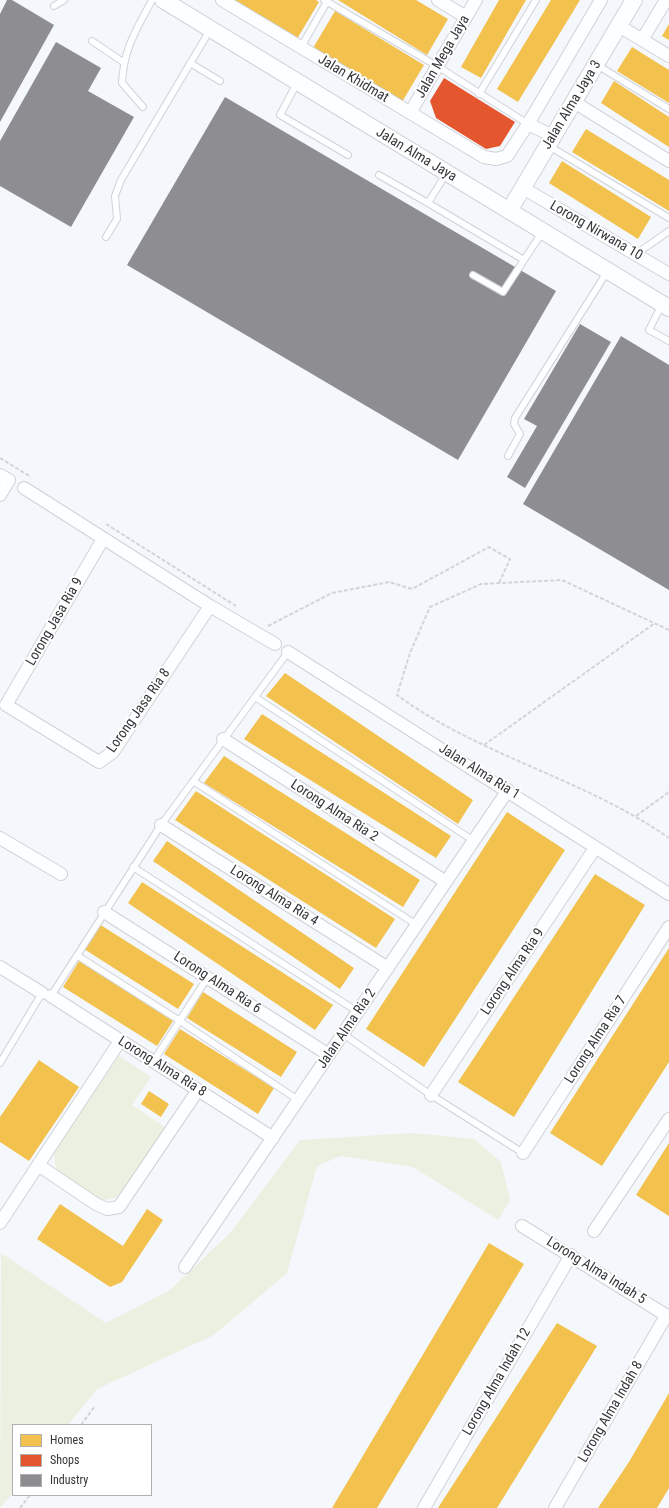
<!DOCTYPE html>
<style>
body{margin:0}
#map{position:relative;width:669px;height:1508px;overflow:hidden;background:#f4f7fc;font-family:"Roboto Condensed",sans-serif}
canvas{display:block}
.legend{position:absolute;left:12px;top:1424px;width:140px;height:72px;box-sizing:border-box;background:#fff;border:1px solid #aeafb0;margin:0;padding:5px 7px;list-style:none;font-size:12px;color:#34373a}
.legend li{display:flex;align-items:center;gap:8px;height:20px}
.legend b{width:20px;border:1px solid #aeafb0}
</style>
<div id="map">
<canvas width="669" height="1508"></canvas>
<ul class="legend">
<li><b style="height:11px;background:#f2c14e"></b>Homes</li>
<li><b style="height:11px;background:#e4572e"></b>Shops</li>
<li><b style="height:11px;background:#8d8d92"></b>Industry</li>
</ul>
</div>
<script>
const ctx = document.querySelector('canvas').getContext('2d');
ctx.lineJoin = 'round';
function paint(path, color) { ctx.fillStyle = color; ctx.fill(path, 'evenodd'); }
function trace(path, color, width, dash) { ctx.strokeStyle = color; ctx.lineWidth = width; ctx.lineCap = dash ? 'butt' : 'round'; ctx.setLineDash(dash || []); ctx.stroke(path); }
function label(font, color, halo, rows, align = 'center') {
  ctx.font = font + ' "Roboto Condensed",sans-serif'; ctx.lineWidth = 4; ctx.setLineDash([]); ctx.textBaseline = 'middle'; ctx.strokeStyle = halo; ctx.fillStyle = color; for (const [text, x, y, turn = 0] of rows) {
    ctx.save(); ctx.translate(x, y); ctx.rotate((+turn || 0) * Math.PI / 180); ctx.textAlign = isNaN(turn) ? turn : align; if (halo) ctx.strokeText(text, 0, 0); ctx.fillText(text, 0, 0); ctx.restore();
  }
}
const green = new Path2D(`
 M119 1056 151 1077 132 1105 165 1127 119 1197 103 1200 56 1170 54 1153Z
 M412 1133 474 1139 501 1162 510 1200 498 1220 413 1167 341 1156 317 1166 287 1273 214 1335 97 1389 68 1425H13V1493L0 1508 1 1253 106 1323 170 1290 232 1231 300 1140Z`);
const homes = new Path2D(`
 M232 0H316L319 2 297 39Z
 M338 0H416L448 19 427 55Z
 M499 0H526L481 78 461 67Z
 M551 0H580L518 102 497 89Z
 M335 11 424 65 402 102 313 48Z
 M669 24V40L662 36Z
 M632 47 669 70V103L617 71Z
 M614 81 669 117V147L601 103Z
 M586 129 669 180V211L572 152Z
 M562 161 651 217 638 239 549 183Z
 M285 673 473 800 458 824 266 696Z
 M262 714 451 836 436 858 244 739Z
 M224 756 420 880 403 907 204 783Z
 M196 791 395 919 376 948 175 820Z
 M507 812 565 850 424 1067 366 1029Z
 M167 841 354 968 340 989 153 861Z
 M595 874 645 905 514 1117 458 1082Z
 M142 882 333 1005 315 1030 128 903Z
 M99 924 194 984 178 1009 84 949Z
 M669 948V1062L602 1166 550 1133Z
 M79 961 173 1021 157 1046 63 987Z
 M203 992 297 1052 281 1077 187 1018Z
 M180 1029 274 1088 258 1114 164 1054Z
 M39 1060 79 1087 29 1161 0 1142V1117Z
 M149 1091 169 1104 161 1117 141 1104Z
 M669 1143V1216L636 1195Z
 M60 1204 123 1246 147 1209 163 1220 122 1282 110 1287 37 1239Z
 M489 1243 524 1264 377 1508H332Z
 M557 1323 597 1346 497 1508H438Z
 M669 1393V1488L657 1508H598L629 1462Z`);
const shops = new Path2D(`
 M444 78 515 122 500 146 486 149 436 118 430 101Z`);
const industry = new Path2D(`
 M7 0H12L54 25 0 122V14Z
 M56 42 101 68 88 91 134 117 71 227 0 186V141Z
 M225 97 556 291 458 460 127 265Z
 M580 324 611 342 525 488 507 477 537 426 524 419Z
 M621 336 669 365V590L523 504Z`);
const path = new Path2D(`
 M0 458 31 477
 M106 524 236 606
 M268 626 332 593 389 582 412 589 489 547 510 559 499 583
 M669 630 562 580 481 584 430 607 410 653 397 695C480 756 585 779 669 838
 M484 745 655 623
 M636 816 669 792
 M81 1425 95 1406
 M20 1508 30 1495`);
const lane = new Path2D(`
 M324 0 437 66 528 124
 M54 6 64 0
 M92 41 123 62
 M301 47 328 0
 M190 63 220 81
 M597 65 669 109
 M297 83 280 115 348 155
 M479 94 536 0
 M143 107 122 83C124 47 136 31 152 0
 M549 146 669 218
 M379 175 428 203 446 174
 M428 203 524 260
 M106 237 117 219 115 196 121 180 210 30
 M636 254 669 231
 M473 275 503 292 543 231
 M662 304 649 330 669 341
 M508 456 520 434 514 424 515 418 607 272
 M255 697 474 841
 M193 781 417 925
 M133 867 358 1012
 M78 956 180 1021 298 1100
 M51 996 161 825 288 652
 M343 1034 431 1095 523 1153
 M153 1062 208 977
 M0 1063 42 993`);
const street = new Path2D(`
 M222 0 484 157 496 159 507 156 528 124 601 0
 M438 0 466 17
 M619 26 669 56
 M642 40 666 0
 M574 102 669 161
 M410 113 476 0
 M528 124 553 136
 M523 188 669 274
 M0 475 9 480 0 495
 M24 488 210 606 275 644
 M288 652 669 894
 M6 705 99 762 113 752 210 606
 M6 705 103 539
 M223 739 446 882
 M161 825 388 968
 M0 838 61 874
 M104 912 329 1055
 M0 967 42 993
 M51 996 273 1138
 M431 1095 595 848
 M523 1153 669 927
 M38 1165 96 1204 107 1209 119 1207 198 1090
 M0 1223 120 1041
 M522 1226 669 1317
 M594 1231 669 1119
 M185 1267 508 790
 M424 1508 571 1255
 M555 1508 666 1316`);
const secondary = new Path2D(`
 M163 0 669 308
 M509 211 634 0`);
const streetNames = [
 ["Jalan Mega Jaya",443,57,-60],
 ["Jalan Khidmat",353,79,31],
 ["Jalan Alma Jaya 3",572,105,-59],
 ["Jalan Alma Jaya",416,155,31],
 ["Lorong Nirwana 10",596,231,30],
 ["Lorong Jasa Ria 9",55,622,-60],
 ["Lorong Jasa Ria 8",139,711,-55],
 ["Jalan Alma Ria 1",479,772,32],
 ["Lorong Alma Ria 2",334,811,33],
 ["Lorong Alma Ria 4",274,896,32],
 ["Lorong Alma Ria 9",513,972,-56],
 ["Lorong Alma Ria 6",217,983,33],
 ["Jalan Alma Ria 2",347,1029,-56],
 ["Lorong Alma Ria 7",596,1040,-57],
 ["Lorong Alma Ria 8",162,1067,32],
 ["Lorong Alma Indah 5",596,1271,32],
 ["Lorong Alma Indah 12",497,1382,-60],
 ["Lorong Alma Indah 8",611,1412,-60]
];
paint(green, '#ecf0e1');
paint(homes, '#f2c14e');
paint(shops, '#e4572e');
paint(industry, '#8d8d92');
trace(lane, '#d0d2d6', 8);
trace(street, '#d0d2d6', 14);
trace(secondary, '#d0d2d6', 18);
trace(path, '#d4d4d7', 2, [4, 2]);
trace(lane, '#fdfeff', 6);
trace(street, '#fdfeff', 12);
trace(secondary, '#fdfeff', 16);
label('14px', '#34373a', '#fff', streetNames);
</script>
